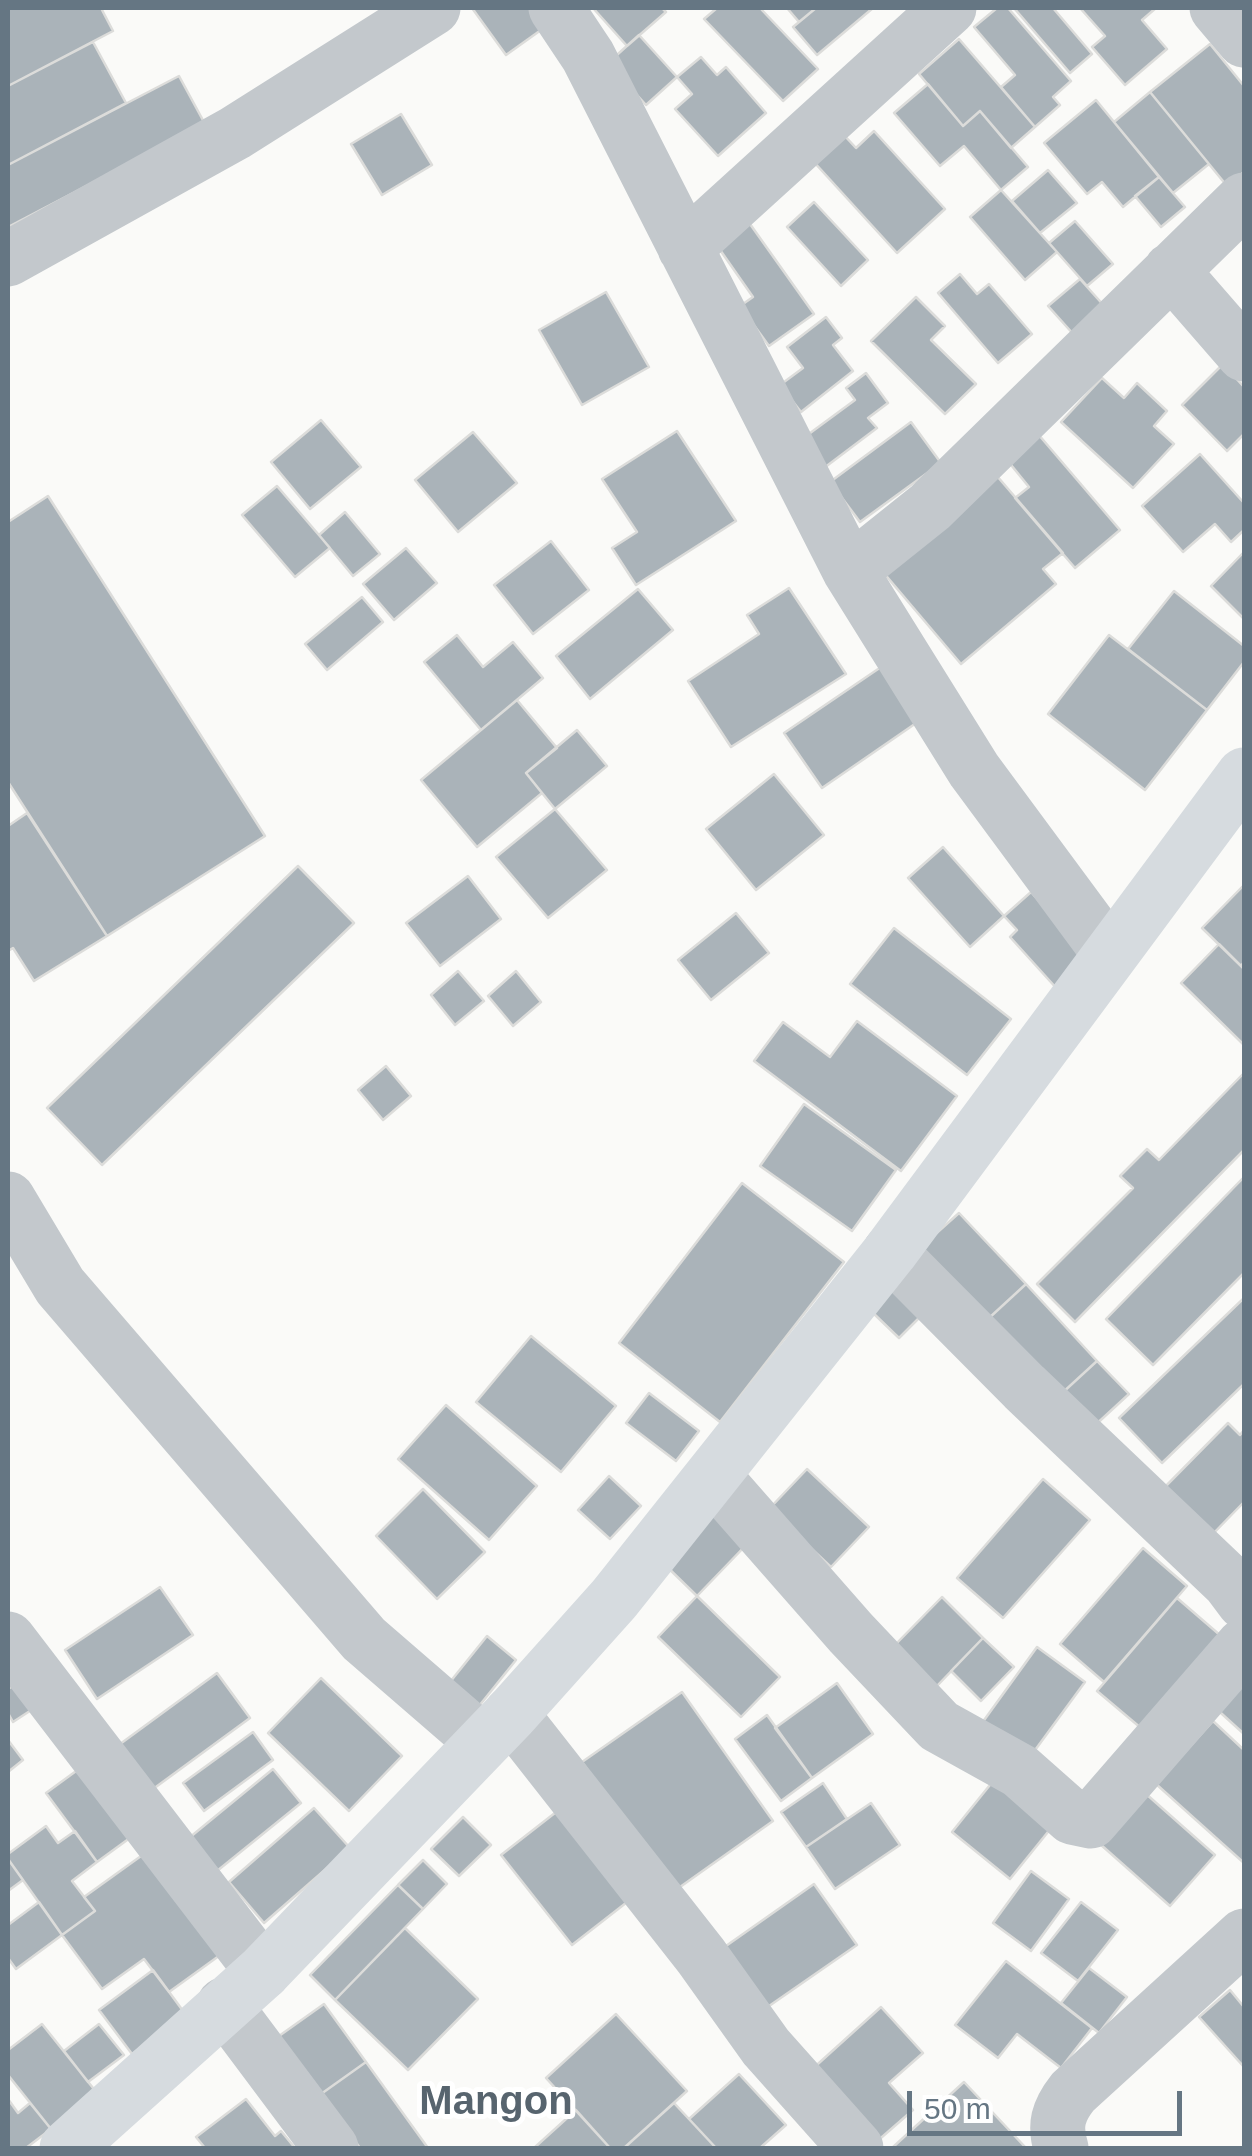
<!DOCTYPE html>
<style>
body{margin:0}
#map{position:relative;width:1252px;height:2156px;overflow:hidden;background:#fafaf8;font-family:Arial,sans-serif}
canvas{display:block}
.frame{position:absolute;inset:0;border:10px solid #657683;pointer-events:none}
.scale{position:absolute;left:907px;top:2091px;width:275px;height:45px;box-sizing:border-box;border:5px solid #657683;border-top:0;padding-left:12px;font-size:30px;line-height:35px;white-space:nowrap;color:#657683;-webkit-text-stroke:8px #fff;paint-order:stroke}
</style>
<div id="map">
<canvas width="1252" height="2156"></canvas>
<div class="frame"></div>
<div class="scale">50 m</div>
</div>
<script>
const ctx = document.querySelector('canvas').getContext('2d');
ctx.lineJoin = 'round';
function paint(path, color) { ctx.fillStyle = color; ctx.fill(path, 'evenodd'); }
function trace(path, color, width, dash) { ctx.strokeStyle = color; ctx.lineWidth = width; ctx.lineCap = dash ? 'butt' : 'round'; ctx.setLineDash(dash || []); ctx.stroke(path); }
function label(font, color, halo, rows, align = 'center') {
  ctx.font = font + ' Arial,sans-serif'; ctx.lineWidth = 10; ctx.setLineDash([]); ctx.textBaseline = 'middle'; ctx.strokeStyle = halo; ctx.fillStyle = color; for (const [text, x, y, turn = 0] of rows) {
    ctx.save(); ctx.translate(x, y); ctx.rotate((+turn || 0) * Math.PI / 180); ctx.textAlign = isNaN(turn) ? turn : align; if (halo) ctx.strokeText(text, 0, 0); ctx.fillText(text, 0, 0); ctx.restore();
  }
}
const building = new Path2D(`
 M8 8H101L113 31 8 86Z
 M472 8H535L548 25 506 55Z
 M593 8H662L666 12 627 46Z
 M717 8H760L818 69 783 101 704 19Z
 M787 8H816L799 22Z
 M816 8H873L817 55 793 27Z
 M997 8H1008L1071 81 1053 97 1060 105 1035 127 1001 87 1015 75 974 27Z
 M1014 8H1053L1092 54 1070 73Z
 M1080 8H1156L1142 20 1167 49 1125 85 1092 47 1105 36Z
 M639 35 677 77 646 105 608 63Z
 M959 39 1035 127 1011 148 980 111 963 126 919 74Z
 M93 42 126 103 8 165V86Z
 M1210 44 1244 86V172L1227 186 1150 92Z
 M701 57 717 75 726 67 766 113 718 156 675 109 692 94 677 77Z
 M179 76 205 124 8 227V165Z
 M928 84 963 126 980 111 1028 167 1001 190 964 146 940 166 894 113Z
 M1150 92 1209 164 1173 193 1114 122Z
 M1096 100 1159 177 1123 207 1102 182 1087 194 1044 143Z
 M401 114 432 165 382 195 351 144Z
 M874 131 945 209 897 253 813 161 843 134 856 148Z
 M1048 170 1077 203 1040 233 1012 201Z
 M1159 177 1185 207 1161 227 1135 196Z
 M1001 190 1057 252 1025 280 970 217Z
 M814 202 868 260 841 286 787 227Z
 M1075 221 1113 264 1087 286 1049 243Z
 M750 224 814 314 769 346 740 306 753 297 718 247Z
 M960 274 977 294 989 284 1032 334 998 363 938 293Z
 M1080 279 1106 308 1075 336 1048 306Z
 M606 292 649 367 582 405 539 330Z
 M916 297 945 326 931 340 976 384 945 414 871 341Z
 M826 317 842 338 833 345 853 371 801 412 780 385 803 368 787 347Z
 M1223 364 1244 387V434L1227 451 1182 405Z
 M866 373 888 403 868 418 877 428 824 468 802 439 855 400 846 388Z
 M1102 378 1124 398 1137 383 1167 411 1154 426 1174 444 1133 488 1061 422Z
 M321 420 361 467 310 509 271 462Z
 M911 422 941 463 860 522 830 482Z
 M677 431 736 521 636 585 612 548 637 532 602 479Z
 M473 432 517 483 458 532 415 480Z
 M1038 434 1120 530 1075 568 1015 498 1029 487 1007 460Z
 M1200 454 1244 503V530L1231 542 1215 524 1183 552 1142 506Z
 M991 469 1063 553 1043 569 1056 584 961 664 877 565Z
 M277 486 330 548 295 577 242 515Z
 M48 496 265 836 107 936 8 782V522Z
 M345 512 380 554 353 576 319 535Z
 M551 541 589 590 533 634 494 585Z
 M406 548 437 583 394 620 363 584Z
 M1244 552V619L1211 586Z
 M789 588 846 674 731 747 688 681 759 634 747 615Z
 M638 589 673 630 590 699 556 656Z
 M1174 591 1244 646V662L1207 710 1128 649Z
 M362 597 383 622 327 670 305 644Z
 M457 635 483 667 513 642 543 678 481 730 424 662Z
 M1109 635 1207 710 1145 790 1048 714Z
 M884 665 922 719 822 788 784 733Z
 M517 700 557 748 526 773 542 793 477 847 421 780Z
 M577 730 607 766 555 809 526 773Z
 M774 774 824 835 756 890 706 829Z
 M555 809 607 870 548 918 496 857Z
 M27 813 107 936 34 981 13 948 8 951V826Z
 M943 847 1004 916 970 947 908 878Z
 M298 866 354 923 102 1165 47 1108Z
 M468 876 501 919 440 966 406 923Z
 M1244 885V962L1241 966 1202 928Z
 M1031 892 1091 959 1058 990 1010 937 1017 930 1004 916Z
 M736 913 769 953 711 1000 678 960Z
 M894 928 1011 1019 967 1075 850 984Z
 M1219 944 1244 969V1045L1181 983Z
 M458 971 484 1001 455 1025 431 995Z
 M516 971 541 1002 513 1026 488 996Z
 M857 1021 957 1096 901 1171 754 1061 783 1022 830 1057Z
 M386 1066 411 1096 383 1120 358 1090Z
 M1244 1073V1150L1075 1322 1037 1284 1133 1188 1120 1176 1147 1149 1159 1160Z
 M804 1104 896 1170 852 1231 760 1166Z
 M1244 1177V1273L1153 1365 1106 1319Z
 M742 1183 844 1262 720 1422 619 1343Z
 M959 1213 1026 1284 988 1319 921 1247Z
 M1026 1284 1097 1361 1060 1395 988 1319Z
 M894 1287 923 1314 899 1338 871 1311Z
 M1244 1298V1384L1162 1463 1119 1418Z
 M531 1336 616 1406 561 1472 476 1402Z
 M1097 1361 1129 1394 1091 1429 1060 1395Z
 M649 1393 699 1431 676 1461 626 1423Z
 M446 1405 537 1486 489 1540 398 1459Z
 M1228 1423 1240 1435 1244 1430V1502L1206 1541 1158 1494Z
 M807 1469 869 1527 831 1567 769 1509Z
 M609 1476 641 1506 610 1539 578 1510Z
 M1043 1479 1090 1520 1003 1618 957 1578Z
 M423 1489 485 1552 437 1599 376 1536Z
 M713 1507 749 1542 697 1596 661 1561Z
 M1143 1548 1187 1586 1104 1682 1060 1644Z
 M160 1587 193 1635 97 1699 65 1650Z
 M697 1596 780 1677 741 1717 658 1637Z
 M942 1597 983 1638 936 1687 893 1647Z
 M1177 1598 1228 1642 1148 1734 1097 1691Z
 M487 1636 516 1660 479 1706 450 1682Z
 M983 1638 1014 1667 981 1701 951 1671Z
 M1037 1647 1085 1682 1030 1757 982 1723Z
 M1244 1667V1734L1211 1704Z
 M217 1673 250 1718 149 1792 116 1747Z
 M321 1678 402 1756 349 1811 268 1733Z
 M22 1680 39 1705 13 1722 8 1713V1689Z
 M837 1683 873 1734 812 1778 775 1728Z
 M682 1692 773 1821 673 1892 582 1762Z
 M767 1715 812 1778 781 1801 735 1739Z
 M1213 1721 1244 1750V1863L1156 1784Z
 M253 1732 273 1760 204 1811 183 1783Z
 M8 1740 23 1760 8 1772Z
 M83 1766 134 1835 97 1862 46 1793Z
 M273 1769 301 1803 217 1871 189 1838Z
 M998 1775 1056 1822 1010 1879 952 1832Z
 M823 1783 847 1819 806 1847 781 1812Z
 M1145 1793 1215 1855 1170 1906 1100 1844Z
 M871 1803 900 1845 835 1889 806 1847Z
 M314 1808 350 1848 264 1923 229 1882Z
 M560 1809 631 1899 572 1945 501 1855Z
 M463 1817 491 1845 459 1876 431 1849Z
 M46 1826 58 1843 75 1831 97 1862 72 1881 95 1911 62 1935 8 1859V1854Z
 M148 1851 223 1953 169 1992 144 1959 102 1989 62 1935 95 1911 84 1897Z
 M8 1859 23 1880 8 1891Z
 M423 1860 447 1884 423 1909 398 1885Z
 M1031 1871 1069 1899 1031 1951 993 1923Z
 M814 1884 857 1945 759 2013 716 1953Z
 M398 1885 423 1909 335 2000 310 1975Z
 M39 1902 62 1935 16 1969 8 1958V1925Z
 M1081 1902 1118 1930 1078 1981 1041 1953Z
 M405 1928 478 1999 408 2070 335 2000Z
 M1006 1961 1092 2028 1061 2068 1017 2034 998 2058 955 2025Z
 M1089 1968 1127 1997 1099 2033 1061 2003Z
 M153 1970 186 2015 132 2054 99 2010Z
 M1230 1990 1244 2007V2067L1199 2017Z
 M324 2004 366 2062 321 2094 279 2036Z
 M881 2007 923 2053 889 2083 913 2110 874 2144 809 2072Z
 M616 2014 687 2091 624 2148H610L546 2078Z
 M42 2024 97 2093 51 2129 8 2075V2050Z
 M99 2024 124 2055 88 2082 64 2051Z
 M366 2062 428 2148H360L321 2094Z
 M739 2074 786 2125 760 2148H716L689 2119Z
 M964 2082 1026 2148H892Z
 M8 2099 18 2113 30 2103 51 2129 26 2148H8Z
 M246 2099 275 2136 281 2131 295 2148H205L196 2137Z
 M674 2103 716 2148H624Z
 M576 2110 610 2148H534Z`);
const minor = new Path2D(`
 M556 8 588 56 850 571 974 770 1110 954
 M1217 8 1244 40
 M685 248 949 8
 M8 259 235 133 433 8
 M1171 270 1244 354
 M850 571 930 507 1244 200
 M8 1199 60 1286 364 1639 483 1742
 M890 1252 1024 1387 1229 1582 1244 1602
 M714 1477 851 1633 939 1726 1020 1771 1072 1817 1091 1821 1244 1645
 M8 1639 263 1972
 M511 1714 701 1956 766 2047 856 2148
 M224 2005 331 2148
 M1061 2148C1054 2125 1058 2111 1073 2092L1244 1936`);
const highway = new Path2D(`
 M67 2148 263 1972 511 1714 614 1599 890 1252 1244 775`);
const districtNames = [
 ["Mangon",496,2103]
];
paint(building, '#aab3b9');
trace(building, '#dcdcda', 2.5);
trace(minor, '#c3c8cc', 55);
trace(highway, '#d6dbdf', 55);
label('bold 40px', '#57646e', '#fff', districtNames);
</script>
